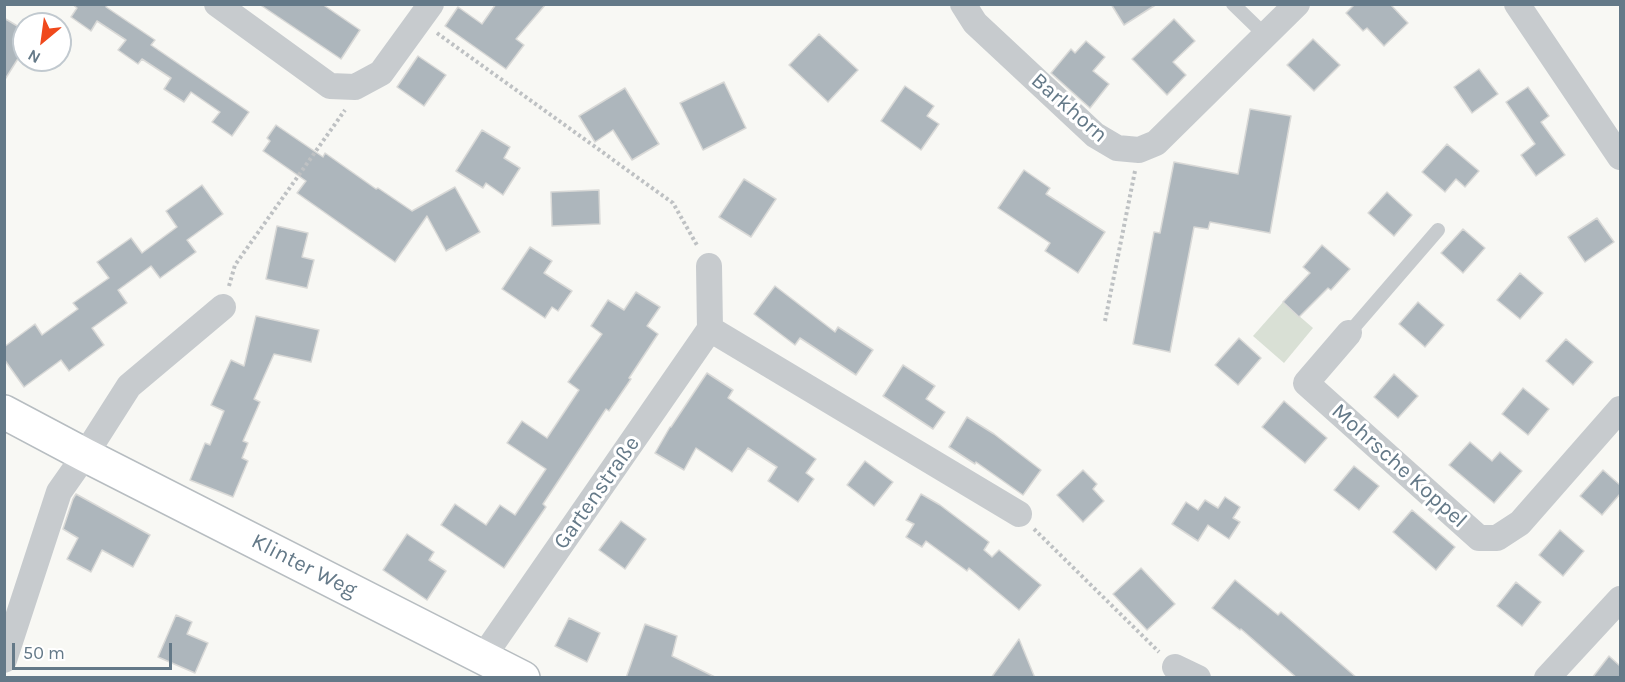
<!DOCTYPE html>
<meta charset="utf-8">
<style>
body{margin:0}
#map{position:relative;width:1625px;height:682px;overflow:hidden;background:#f8f8f4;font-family:Karla,sans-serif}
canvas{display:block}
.frame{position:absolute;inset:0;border:6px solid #647988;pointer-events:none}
.north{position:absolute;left:12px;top:12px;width:60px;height:60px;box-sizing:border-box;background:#fff;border:2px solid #c1c9cf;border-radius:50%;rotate:209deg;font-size:16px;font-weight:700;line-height:24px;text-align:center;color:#647988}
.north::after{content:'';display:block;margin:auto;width:21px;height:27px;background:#f0491c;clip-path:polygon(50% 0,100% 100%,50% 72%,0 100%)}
.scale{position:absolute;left:12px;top:643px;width:160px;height:27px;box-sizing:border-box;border:3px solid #647988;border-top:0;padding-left:8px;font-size:18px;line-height:21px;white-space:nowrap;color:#647988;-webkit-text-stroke:4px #fff;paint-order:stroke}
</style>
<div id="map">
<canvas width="1625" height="682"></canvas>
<div class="frame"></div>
<div class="north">N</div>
<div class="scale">50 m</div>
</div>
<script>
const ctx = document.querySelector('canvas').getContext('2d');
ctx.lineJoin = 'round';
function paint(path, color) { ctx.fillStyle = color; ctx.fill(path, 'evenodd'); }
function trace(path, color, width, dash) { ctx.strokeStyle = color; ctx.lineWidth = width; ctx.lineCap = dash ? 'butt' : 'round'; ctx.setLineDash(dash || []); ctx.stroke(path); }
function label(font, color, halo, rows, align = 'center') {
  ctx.font = font + ' Karla,sans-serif'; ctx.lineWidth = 6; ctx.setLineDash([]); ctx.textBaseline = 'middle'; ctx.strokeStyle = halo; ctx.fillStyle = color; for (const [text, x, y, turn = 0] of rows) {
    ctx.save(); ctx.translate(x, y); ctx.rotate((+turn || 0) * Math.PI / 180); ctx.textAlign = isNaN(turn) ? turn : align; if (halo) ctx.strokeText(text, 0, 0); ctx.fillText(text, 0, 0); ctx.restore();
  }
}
const green = new Path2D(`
 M1283 302 1313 328 1284 363 1253 336Z`);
const building = new Path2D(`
 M72 4H108L106 7 155 40 151 45 249 112 232 136 212 122 220 112 191 92 184 102 164 89 171 78 142 59 138 64 118 50 126 40 97 21 91 31 71 17 77 8Z
 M259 4H322L360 30 341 59Z
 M496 4H546L516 39 524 45 506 69 445 26 458 7 482 24Z
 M1111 4H1157L1124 25Z
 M1355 4H1390L1408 23 1384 46 1367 28 1363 31 1346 13Z
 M4 18 24 30V49L4 81Z
 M1174 19 1195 41 1173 62 1186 75 1167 95 1132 59Z
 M819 34 858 70 828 102 789 65Z
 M1313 39 1340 65 1314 91 1287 65Z
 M1086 41 1105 57 1093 71 1109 84 1090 108 1051 73 1071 49 1075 53Z
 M418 56 446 75 424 106 397 87Z
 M1479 69 1498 94 1472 113 1454 87Z
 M724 82 746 128 703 150 680 103Z
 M905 86 934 106 927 116 939 124 921 150 881 121Z
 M1528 87 1549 116 1541 122 1565 155 1536 176 1521 155 1535 144 1506 102Z
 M625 88 659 144 632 160 613 130 595 142 579 116Z
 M1250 109 1291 116 1270 233 1210 222 1208 229 1194 227 1170 352 1133 344 1154 232 1160 233 1174 162 1238 174Z
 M276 125 323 157 325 153 376 189 378 188 412 211 455 187 480 232 446 251 427 216 395 262 297 193 306 181 263 151 270 141 267 138Z
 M482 130 510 147 504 158 520 168 503 195 486 183 483 188 456 171Z
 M1447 144 1479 171 1465 187 1456 179 1445 192 1422 172Z
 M1024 170 1050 188 1046 194 1105 232 1078 273 1045 251 1050 243 998 208Z
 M744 179 776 199 751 237 719 217Z
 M202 185 223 214 187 240 196 252 160 278 151 266 118 290 127 303 92 328 104 345 69 371 61 360 24 387 4 359V347L35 324 42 335 78 309 73 303 109 278 97 262 131 238 142 253 177 227 166 211Z
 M599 190 600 224 552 226 551 192Z
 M1387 192 1412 215 1394 236 1368 213Z
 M1597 218 1614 242 1585 262 1568 237Z
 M277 226 308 233 302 257 314 260 307 288 266 279Z
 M1463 229 1485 248 1463 273 1441 253Z
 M1322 245 1350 269 1331 290 1328 288 1299 317 1283 302 1310 273 1303 267Z
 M530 247 552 261 544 273 572 291 558 311 552 307 545 318 502 289Z
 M1520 273 1543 293 1520 319 1497 300Z
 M775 286 835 332 838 327 873 350 856 375 800 338 795 345 754 314Z
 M636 292 660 307 647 326 658 334 629 378 631 379 609 411 606 409 543 504 546 507 504 568 441 525 455 504 486 525 500 505 515 515 546 469 507 443 522 421 547 438 579 390 568 382 602 334 591 326 608 300 624 310Z
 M1418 302 1444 325 1425 347 1399 324Z
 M256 316 319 330 311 362 274 354 254 399 260 402 243 441 248 443 242 458 248 461 233 497 190 480 205 443 210 445 224 411 211 405 231 360 244 366Z
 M1239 338 1261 358 1238 385 1215 365Z
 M1566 339 1593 362 1573 385 1546 361Z
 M903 365 935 386 926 399 945 412 933 429 883 396Z
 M707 373 733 390 728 398 816 459 806 473 814 479 798 502 768 481 777 467 748 448 732 472 696 448 684 470 655 453 670 427H671Z
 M1394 374 1418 396 1398 418 1374 397Z
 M1523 388 1549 409 1528 435 1502 414Z
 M1284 401 1327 438 1305 463 1262 427Z
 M967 417 994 434 1041 470 1023 495 976 462 975 464 949 447Z
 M1470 442 1492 461 1500 452 1522 471 1494 503 1449 465Z
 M865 461 893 482 874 506 847 485Z
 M1354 466 1379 486 1359 510 1334 490Z
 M1083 470 1097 484 1093 489 1104 501 1083 522 1057 495Z
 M1603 470 1620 485V494L1602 515 1580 496Z
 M76 494 150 535 133 567 102 550 91 572 67 559 78 538 63 529 73 499Z
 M921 494 940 505 989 542 984 550 992 557 999 550 1041 585 1019 610 969 568 967 571 926 541 922 547 906 537 914 524 906 520Z
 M1225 497 1240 507 1233 518 1240 522 1229 539 1208 525 1198 541 1172 524 1186 502 1198 510 1205 500 1218 508Z
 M1412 510 1455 547 1436 570 1393 532Z
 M621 521 646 539 625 569 599 550Z
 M1560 530 1584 551 1563 576 1539 555Z
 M407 534 434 552 429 560 446 571 427 600 383 570Z
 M1141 568 1175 604 1147 630 1113 594Z
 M1235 580 1278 615 1281 612 1357 678H1297L1241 629 1240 630 1212 608Z
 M1516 582 1541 602 1522 626 1497 606Z
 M176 615 192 622 187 634 208 643 195 673 158 657Z
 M569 618 600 633 587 662 555 646Z
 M645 624 677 636 672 656 717 678H626Z
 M1019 639 1035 678H991Z
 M1609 656 1620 666V678H1592Z`);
const path = new Path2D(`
 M437 33 673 203 698 247
 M229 286 235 265 345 110
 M1105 321 1135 171
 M1034 529 1159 652`);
const lane = new Path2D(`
 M1233 4 1265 35
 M1349 333 1438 230`);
const street = new Path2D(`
 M217 4 330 86 355 87 381 73 431 4
 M963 4 975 23 1095 135 1117 148 1139 150 1156 143 1297 4
 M1517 4 1620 157
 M709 266 710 329
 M1349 333 1306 383 1479 538H1497L1520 523 1620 409
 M483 657 710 329 1019 514
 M4 660 59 492 85 455 129 386 223 307
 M1175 667 1198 678
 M1547 678 1620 599`);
const secondary = new Path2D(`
 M4 412 85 455 523 678`);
const streetNames = [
 ["Barkhorn",1069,108,41],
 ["Mohrsche Koppel",1399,466,42],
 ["Gartenstraße",597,493,-55],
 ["Klinter Weg",304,566,27]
];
paint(green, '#d9e0d5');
paint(building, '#adb6bc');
trace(building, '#d9d9d7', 1.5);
trace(secondary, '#b7bdc1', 36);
trace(path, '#bec1c3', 4, [3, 3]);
trace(lane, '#c7cbce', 14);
trace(street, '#c7cbce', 26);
trace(secondary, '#fff', 33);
label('22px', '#647988', '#fff', streetNames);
</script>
